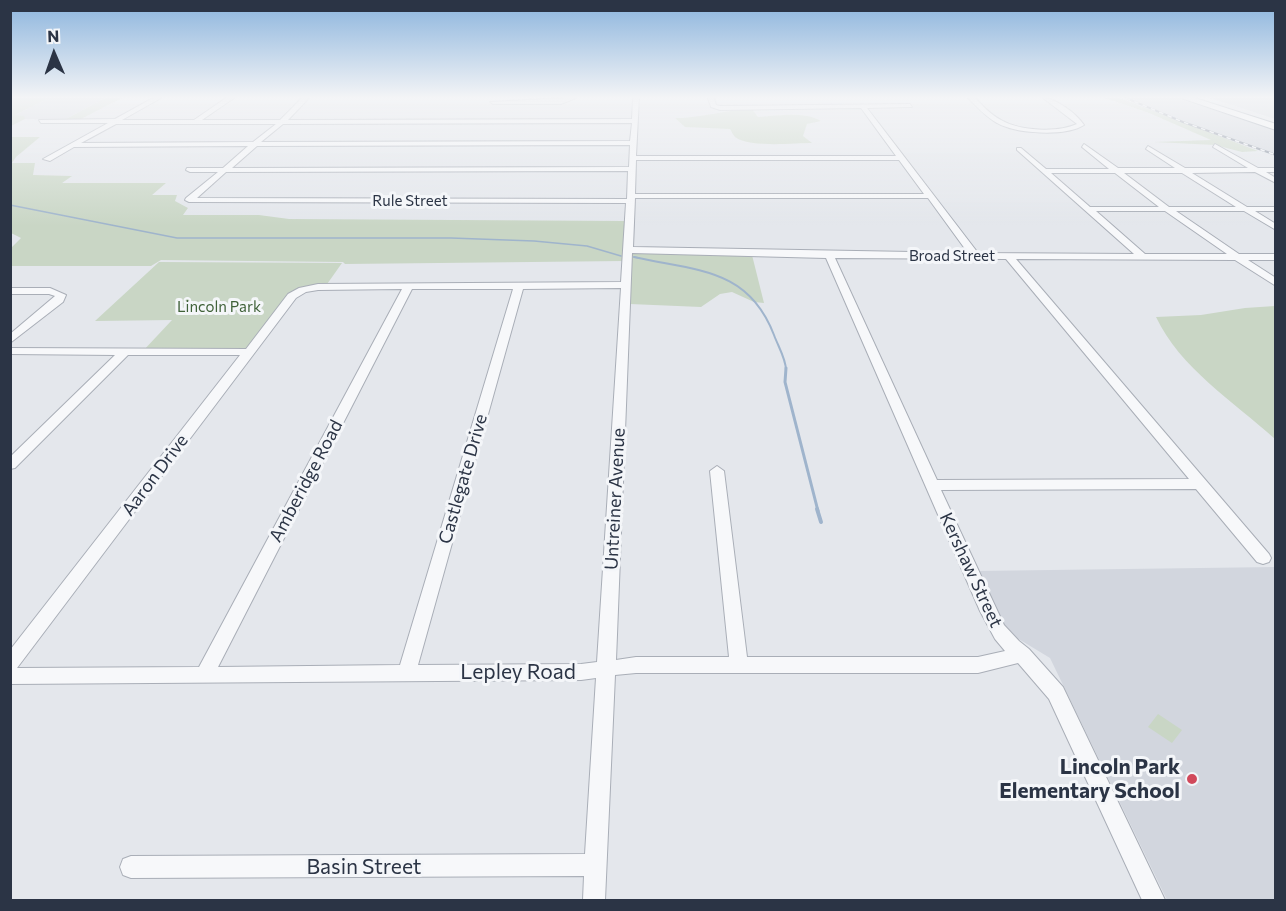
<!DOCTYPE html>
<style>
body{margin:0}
#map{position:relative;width:1286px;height:911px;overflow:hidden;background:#e4e7ec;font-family:Commissioner,sans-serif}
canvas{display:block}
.frame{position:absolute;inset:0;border:12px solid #2b3445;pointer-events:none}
.north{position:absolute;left:24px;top:24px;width:60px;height:60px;-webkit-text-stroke:4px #f4f6f9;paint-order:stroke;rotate:358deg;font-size:16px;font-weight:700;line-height:24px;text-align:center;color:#2b3445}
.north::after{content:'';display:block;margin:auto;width:21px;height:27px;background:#2b3445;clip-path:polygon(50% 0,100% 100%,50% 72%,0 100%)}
</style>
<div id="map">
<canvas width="1286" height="911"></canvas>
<div class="frame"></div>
<div class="north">N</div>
</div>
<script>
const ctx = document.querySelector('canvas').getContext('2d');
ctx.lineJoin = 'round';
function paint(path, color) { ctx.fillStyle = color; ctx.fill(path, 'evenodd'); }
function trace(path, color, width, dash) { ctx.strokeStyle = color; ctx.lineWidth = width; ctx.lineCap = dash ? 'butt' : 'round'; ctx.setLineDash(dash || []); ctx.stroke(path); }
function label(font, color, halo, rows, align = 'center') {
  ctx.font = font + ' Commissioner,sans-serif'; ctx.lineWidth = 6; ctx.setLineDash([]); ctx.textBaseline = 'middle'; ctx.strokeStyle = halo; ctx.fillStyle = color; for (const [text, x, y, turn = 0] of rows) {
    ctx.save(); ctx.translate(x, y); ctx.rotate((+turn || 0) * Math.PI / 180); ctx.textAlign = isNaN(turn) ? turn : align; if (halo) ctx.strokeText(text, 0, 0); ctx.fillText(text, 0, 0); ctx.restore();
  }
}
const built = new Path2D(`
 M49 98H105L64 120 25 119 13 116Z
 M1129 98H1177L1275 130V154L1198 127Z
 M1210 98H1275V119Z
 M1275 567V900H1167L1050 658 1017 638 997 617 976 571Z`);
const green = new Path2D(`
 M11 98H49L15 115 24 116 25 119 11 126Z
 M105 98H122L79 120H64Z
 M1105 98H1120L1258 151 1242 152 1215 145 1154 142 1211 140 1149 113Z
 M752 109 758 117C778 116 804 111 821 121L807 124 803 136 812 143C795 143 749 148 735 137 733 135 732 132 730 129L685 127 675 118C699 118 725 110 752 109Z
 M11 137H40L16 157 12 163H35L33 175 72 176 62 183H166L152 195H177L175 201 188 208 183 215H259L289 219 626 221 624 261 345 264 343 262 161 260 151 266H11L10 249 21 238 11 233Z
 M632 252 752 255 764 303 754 302 732 292 720 294 701 307 630 304Z
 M159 262 342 263 325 287 303 290 249 352H142L172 320 95 321Z
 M1275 306H1276L1275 439C1234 402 1180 368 1156 317L1201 315 1245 308Z
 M1158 714 1182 730 1172 743 1148 727Z`);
const streamFar3 = new Path2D(`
 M10 205 177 238H451L534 241 587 246 621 256
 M634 257 639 258`);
const streamFar2 = new Path2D(`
 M634 257C695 271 748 267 774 335 778 346 786 359 786 370`);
const streamFar1 = new Path2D(`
 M786 368 785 382 818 511`);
const stream = new Path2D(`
 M817 509 821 522`);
const minor = new Path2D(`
 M153 98H161L122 120H194L226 98H234L202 120H280L302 98H309L288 120 632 119 633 98H639L636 156H896L861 108 720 110 711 107 708 98H714L716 105 720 106 910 104 912 107 867 108 978 253 1134 254 1017 150V148H1021L1046 169H1109L1082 147 1084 144 1118 168H1175L1146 149 1148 146 1185 168H1248L1213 147 1215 144 1258 168H1276V172H1266L1276 178V183L1255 172 1192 173 1247 207H1276V211H1255L1276 224V230L1244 211H1176L1239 254H1276V260H1248L1276 278V286L1235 260 1016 259 1269 554 1271 558 1269 562 1263 564 1257 562 1196 489 941 490 1004 625 1019 641 1029 649 1063 687 1165 900H1142L1049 699 1018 663 978 673H636L615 675 605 900H583L584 876 131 878 123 875 120 867 123 859 131 856 585 854 596 678 581 680 10 684V650L240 355H128L15 468 10 469V457L115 355 10 354V348L246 349 288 294 299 288 318 284 621 282 626 203 189 202 185 200 186 198 218 172H190L186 170 187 168H223L248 146 74 147 50 161 43 159 108 123H41L39 120 115 119ZM632 123 630 141 261 142 283 124ZM116 124H276L253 142 81 143ZM630 145 629 167 232 168 257 146ZM636 160H899L924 194H635ZM628 171 627 199 197 198 226 172ZM1051 173H1115L1159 207H1090ZM1124 173H1182L1236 207H1169ZM635 198H928L968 253 633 247ZM1096 211H1165L1227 254H1145ZM632 253 826 258 980 611 995 639 1005 651 978 657H747L724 471 717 466 710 471 729 657H636L616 660ZM835 258 1006 259 1189 479 937 480ZM621 288 597 662 581 664 418 665 523 289ZM402 289 199 667 17 668 296 298 306 292 318 290ZM412 289H513L400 665 218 667Z
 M566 98H576L561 104H493L490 102Z
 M968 98H975C983 106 991 115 1001 120 1020 131 1057 133 1077 124L1043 98C1056 98 1077 114 1084 125 1066 137 1016 134 997 123 986 117 977 107 968 98Z
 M10 288H50L66 295 63 302 10 343V334L55 296 49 294H10Z`);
const highway = new Path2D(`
 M1181 98H1195L1276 124V130Z`);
const rail = new Path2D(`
 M1126 98 1183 122 1276 155`);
const markers = [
 [1192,779,6,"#d1495b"]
];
const farStreetnames = [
 ["Rule Street",410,201],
 ["Broad Street",952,256]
];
const farParknames = [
 ["Lincoln Park",219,307]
];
const streetNames = [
 ["Aaron Drive",155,475,-53],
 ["Castlegate Drive",463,479,-74],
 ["Amberidge Road",306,481,-62],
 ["Untreiner Avenue",615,499,-87],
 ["Kershaw Street",971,570,65]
];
const nearStreetnames = [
 ["Lepley Road",518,672],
 ["Basin Street",364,867]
];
const nearPoinames = [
 ["Lincoln Park",1180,767],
 ["Elementary School",1180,791]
];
paint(built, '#d2d6de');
paint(green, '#c9d6c5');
trace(streamFar3, '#9fb4cc', 1.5);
trace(streamFar2, '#9fb4cc', 2);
trace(streamFar1, '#9fb4cc', 3);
trace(stream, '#9fb4cc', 4);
trace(minor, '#a9aeb7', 2);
trace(highway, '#8b94a3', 2);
paint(minor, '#f7f8fa');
paint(highway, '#fff');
trace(rail, '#7d8696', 2);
trace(rail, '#f4f6f9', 1.5, [4.5]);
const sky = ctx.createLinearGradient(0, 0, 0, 226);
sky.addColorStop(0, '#8bb4dd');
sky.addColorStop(0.43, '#f3f4f6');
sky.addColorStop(1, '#f3f4f600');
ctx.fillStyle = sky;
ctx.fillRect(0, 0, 1286, 226);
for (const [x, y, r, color] of markers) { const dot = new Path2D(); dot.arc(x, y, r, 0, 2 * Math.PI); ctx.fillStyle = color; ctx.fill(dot); trace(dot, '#f4f6f9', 2); }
label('15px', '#2b3445', '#f4f6f9', farStreetnames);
label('15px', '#3f6138', '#f4f6f9', farParknames);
label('18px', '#2b3445', '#f4f6f9', streetNames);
label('21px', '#2b3445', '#f4f6f9', nearStreetnames);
label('bold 21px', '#2b3445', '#f4f6f9', nearPoinames, 'right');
</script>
